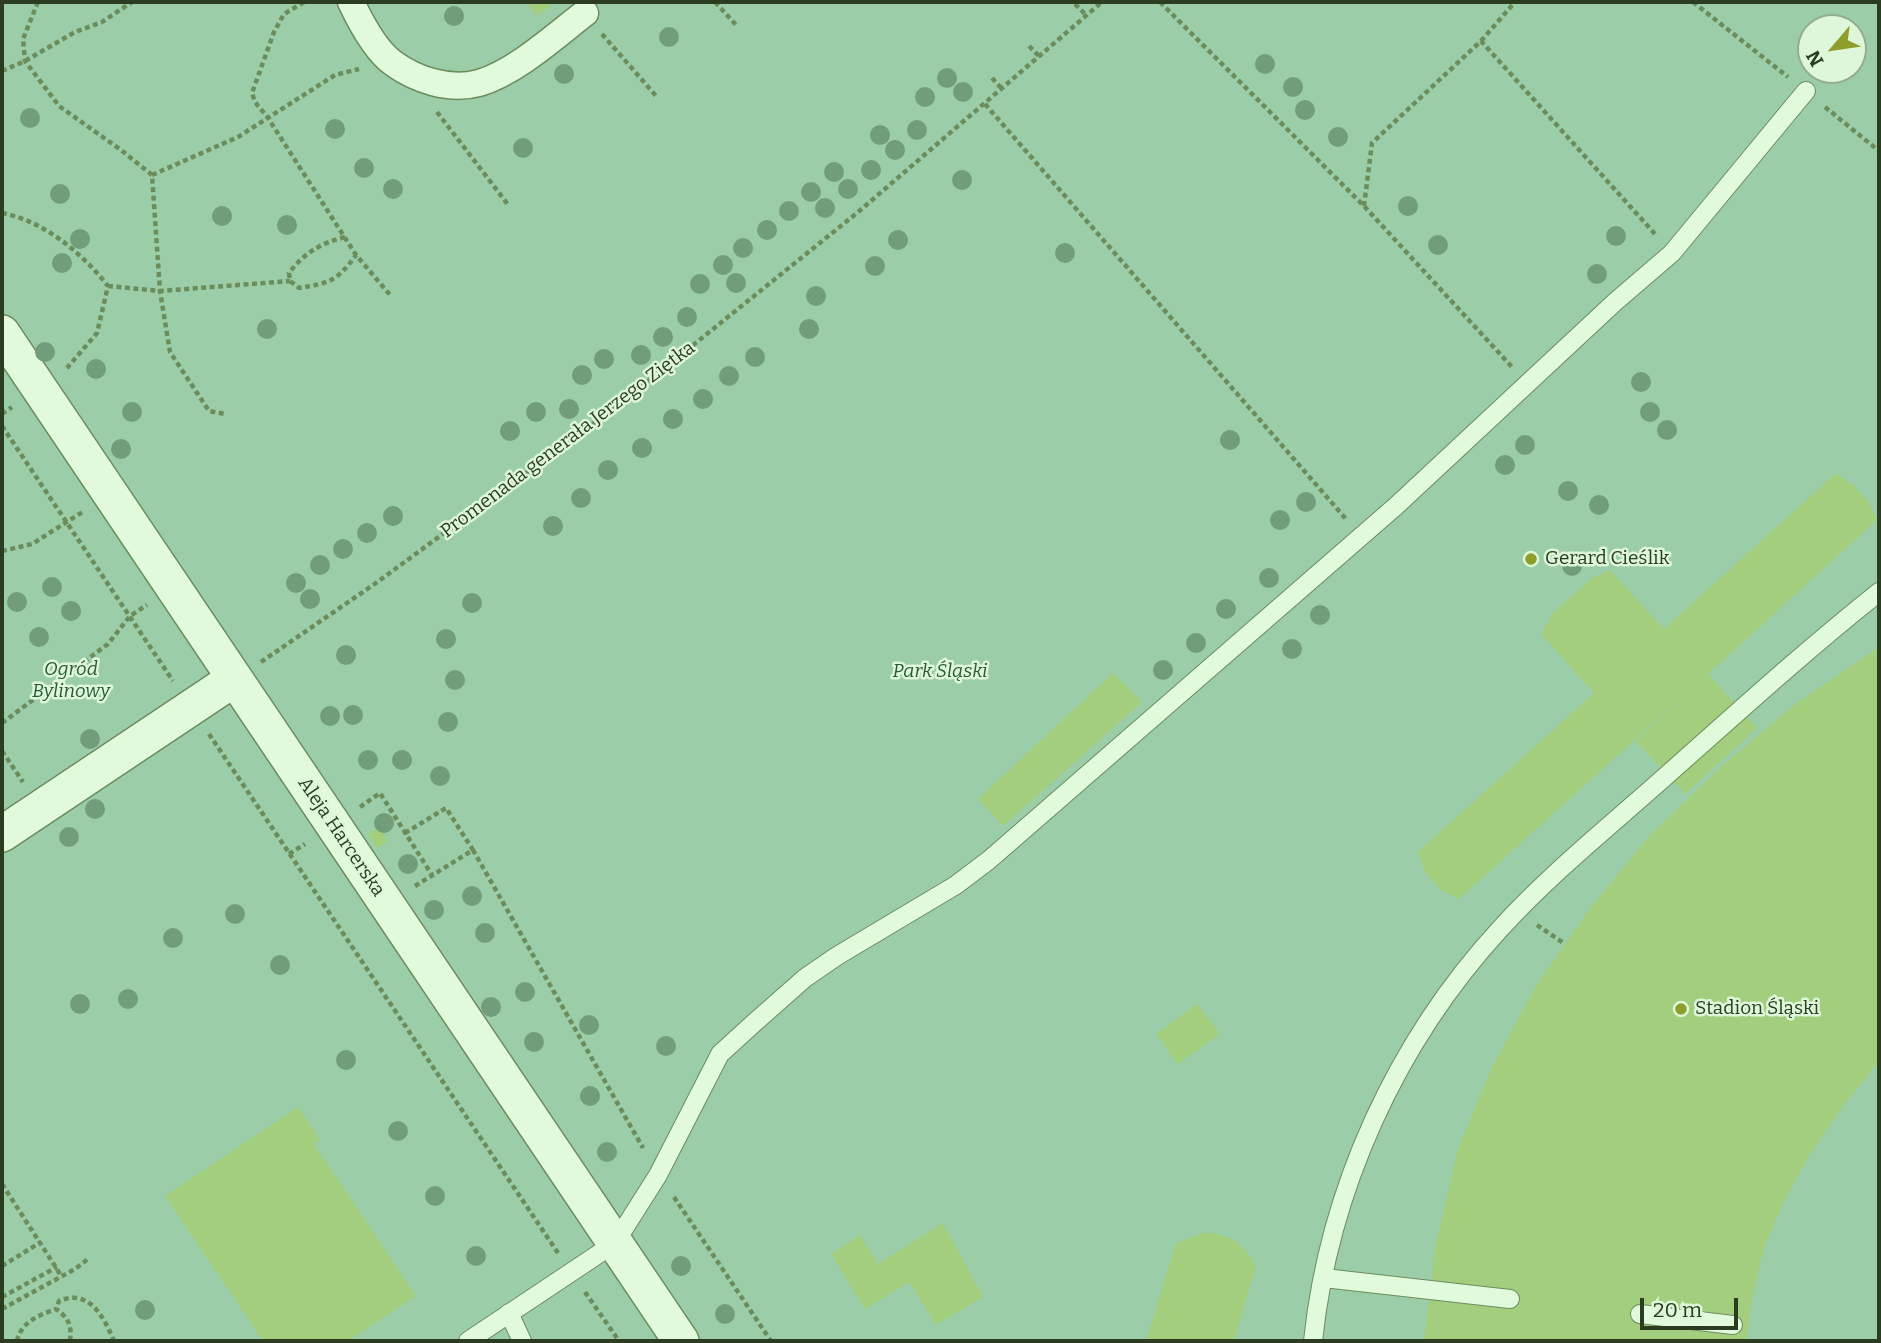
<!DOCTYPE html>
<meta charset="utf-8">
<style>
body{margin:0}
#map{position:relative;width:1881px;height:1343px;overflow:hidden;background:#cff0c8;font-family:Bitter,serif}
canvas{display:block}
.frame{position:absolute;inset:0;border:4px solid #2b3c20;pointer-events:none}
.north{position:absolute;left:1797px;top:14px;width:70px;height:70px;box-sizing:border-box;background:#ddf7d8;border:2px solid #96ac8e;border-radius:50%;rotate:241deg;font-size:19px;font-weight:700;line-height:28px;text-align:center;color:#2b3c20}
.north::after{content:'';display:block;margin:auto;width:24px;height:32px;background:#8f9d2b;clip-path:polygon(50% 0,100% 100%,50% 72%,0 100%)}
.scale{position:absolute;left:1640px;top:1298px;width:98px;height:32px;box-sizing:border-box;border:4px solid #2b3c20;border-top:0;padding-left:9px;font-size:21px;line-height:24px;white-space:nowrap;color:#2b3c20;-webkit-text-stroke:5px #ddf7d8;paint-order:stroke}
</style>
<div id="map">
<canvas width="1881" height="1343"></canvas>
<div class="frame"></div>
<div class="north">N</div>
<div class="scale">20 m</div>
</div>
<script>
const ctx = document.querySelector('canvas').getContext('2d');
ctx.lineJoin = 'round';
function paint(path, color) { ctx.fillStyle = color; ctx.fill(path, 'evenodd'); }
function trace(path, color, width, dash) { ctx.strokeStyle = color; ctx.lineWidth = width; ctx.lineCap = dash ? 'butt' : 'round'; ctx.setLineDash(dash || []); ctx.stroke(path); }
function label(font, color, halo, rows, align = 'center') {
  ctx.font = font + ' Bitter,serif'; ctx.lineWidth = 5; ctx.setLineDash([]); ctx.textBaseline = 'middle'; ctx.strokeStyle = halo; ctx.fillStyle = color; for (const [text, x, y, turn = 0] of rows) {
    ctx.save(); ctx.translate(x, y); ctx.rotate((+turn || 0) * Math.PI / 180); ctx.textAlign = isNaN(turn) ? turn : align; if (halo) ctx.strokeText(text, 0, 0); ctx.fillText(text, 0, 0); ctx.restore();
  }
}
const green = new Path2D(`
 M2 2H1879V1341H2ZM1811 28H1853V70H1811Z`);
const building = new Path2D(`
 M526 2H555L537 16Z
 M1836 473 1854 486 1869 502 1877 520 1708 674 1757 728 1685 794 1636 741 1700 681 1459 899 1441 890 1425 872 1418 852 1594 693 1541 634 1553 613 1592 578 1610 570 1664 629Z
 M1879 647V1062L1847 1101 1810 1154 1782 1205 1764 1248 1751 1303 1747 1341H1424L1435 1248 1458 1149 1492 1067 1537 984 1592 906 1651 834 1721 767 1795 704Z
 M1113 673 1142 702 1003 826 978 799Z
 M379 827 388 841 377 848 368 835Z
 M1197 1004 1220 1034 1178 1064 1156 1034Z
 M298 1107 320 1139 314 1144 416 1296 348 1341H263L165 1196Z
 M943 1223 983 1297 936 1325 909 1282 865 1309 831 1254 860 1235 878 1264Z
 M1203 1233H1215L1234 1240 1246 1251 1256 1266 1234 1341H1146L1176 1243Z`);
const path = new Path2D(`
 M38 2 23 39 25 61 59 106 121 150 152 175 160 291 170 352 209 411 225 414
 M304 2 284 14 274 32 252 93 255 102 268 118 356 255 391 296
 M715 2 738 27
 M1160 2 1364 206 1512 367
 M1693 2 1788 77
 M1075 4 1087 16
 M602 34 657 97
 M1481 41 1515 2
 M1029 46 1039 56
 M2 71 25 61 75 32 102 22 132 2
 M992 78 1002 89
 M985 104 1346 519
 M1825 107 1879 151
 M437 112 509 206
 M152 175 238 137 335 75 359 69
 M1364 206 1372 143 1481 41 1655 234
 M2 213C44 221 82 253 108 286L97 333 67 368
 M345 237C321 243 304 253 289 273L290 281 299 288C330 283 337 281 356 255
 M108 286 160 291 290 281
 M2 414 12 407
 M2 426 173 681
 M2 551 32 544 84 511
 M261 662 376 583 620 404 857 213 1102 2
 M2 723 108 644 130 616 147 605
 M209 734 558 1253
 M2 751 23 782
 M360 807 380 793 432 875
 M405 833 446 808 473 850
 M289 854 305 844
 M415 886 473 850 643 1148
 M1537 925 1565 944
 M2 1184 62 1277
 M674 1197 771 1341
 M2 1266 41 1242
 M585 1292 619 1341
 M2 1297 57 1267
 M2 1309 75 1269 88 1259
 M17 1341C21 1322 39 1315 56 1309
 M70 1341C72 1326 69 1318 56 1309L59 1301C89 1288 104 1317 114 1341`);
const service = new Path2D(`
 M1324 1278 1510 1299
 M509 1313 522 1341
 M1640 1314 1733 1325
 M468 1341 615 1243 658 1175 720 1054 754 1023 805 978 837 956 956 885 989 860 1396 506 1615 302 1672 253 1806 91
 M1313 1341C1329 1189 1397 1041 1500 929 1551 873 1611 825 1667 775 1737 713 1806 650 1879 592`);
const pedestrian = new Path2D(`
 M351 2C360 21 376 51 393 63 416 80 450 91 479 83 516 72 555 36 585 13`);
const minor = new Path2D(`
 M2 333 681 1341
 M2 834 234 679`);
const trees = [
 [454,16],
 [669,37],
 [1265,64],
 [564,74],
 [947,78],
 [1293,87],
 [963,92],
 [925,97],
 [1305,110],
 [30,118],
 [335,129],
 [917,130],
 [880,135],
 [1338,137],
 [523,148],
 [895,150],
 [364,168],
 [871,170],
 [834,172],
 [962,180],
 [393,189],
 [848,189],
 [811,192],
 [60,194],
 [1408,206],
 [825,208],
 [789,211],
 [222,216],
 [287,225],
 [767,230],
 [1616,236],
 [80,239],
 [898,240],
 [1438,245],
 [743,248],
 [1065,253],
 [62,263],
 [723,265],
 [875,266],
 [1597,274],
 [736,283],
 [700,284],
 [816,296],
 [687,317],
 [267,329],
 [809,329],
 [663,337],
 [45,352],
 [641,355],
 [755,357],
 [604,359],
 [96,369],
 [582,375],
 [729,376],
 [1641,382],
 [703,399],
 [569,409],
 [132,412],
 [536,412],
 [1650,412],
 [673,419],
 [1667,430],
 [510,431],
 [1230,440],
 [1525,445],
 [642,448],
 [121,449],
 [1505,465],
 [608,470],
 [1568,491],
 [581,498],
 [1306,502],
 [1599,505],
 [393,516],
 [1280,520],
 [553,526],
 [367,533],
 [343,549],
 [320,565],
 [1572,566],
 [1269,578],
 [296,583],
 [52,587],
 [310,599],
 [17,602],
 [472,603],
 [1226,609],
 [71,611],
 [1320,615],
 [39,637],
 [446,639],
 [1196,643],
 [1292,649],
 [346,655],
 [1163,670],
 [455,680],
 [353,715],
 [330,716],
 [448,722],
 [90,739],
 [368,760],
 [402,760],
 [440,776],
 [95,809],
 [384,823],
 [69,837],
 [408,864],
 [472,896],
 [434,910],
 [235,914],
 [485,933],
 [173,938],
 [280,965],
 [525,992],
 [128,999],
 [80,1004],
 [491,1007],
 [589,1025],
 [534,1042],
 [666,1046],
 [346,1060],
 [590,1096],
 [398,1131],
 [607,1152],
 [435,1196],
 [476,1256],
 [681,1266],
 [145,1310],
 [725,1314]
];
const markers = [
 [1531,559,7,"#8f9d2b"],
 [1681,1009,7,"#8f9d2b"]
];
const streetNames = [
 ["Promenada generała Jerzego Ziętka",568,440,-37],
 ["Aleja Harcerska",341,837,56]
];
const poiNames = [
 ["Gerard Cieślik",1545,559],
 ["Stadion Śląski",1695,1009]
];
const parkNames = [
 ["Ogród",71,670],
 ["Bylinowy",71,692],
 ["Park Śląski",940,672]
];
paint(green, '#9bcea8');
paint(building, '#a2ce7d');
trace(service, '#6c8c5c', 20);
trace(pedestrian, '#6c8c5c', 29);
trace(minor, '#6c8c5c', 38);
trace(path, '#6c8c5c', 4.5, [5, 3.5]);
trace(service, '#e1fadc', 18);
trace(pedestrian, '#e1fadc', 26);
trace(minor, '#e1fadc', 35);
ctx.fillStyle = '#729d7a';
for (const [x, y] of trees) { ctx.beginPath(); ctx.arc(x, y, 10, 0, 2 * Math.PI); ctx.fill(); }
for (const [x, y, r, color] of markers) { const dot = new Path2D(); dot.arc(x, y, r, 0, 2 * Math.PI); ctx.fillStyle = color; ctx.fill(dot); trace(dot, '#ddf7d8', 2.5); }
label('19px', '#2b3c20', '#ddf7d8', streetNames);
label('19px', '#2b3c20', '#ddf7d8', poiNames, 'left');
label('italic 19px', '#26593a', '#ddf7d8', parkNames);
</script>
